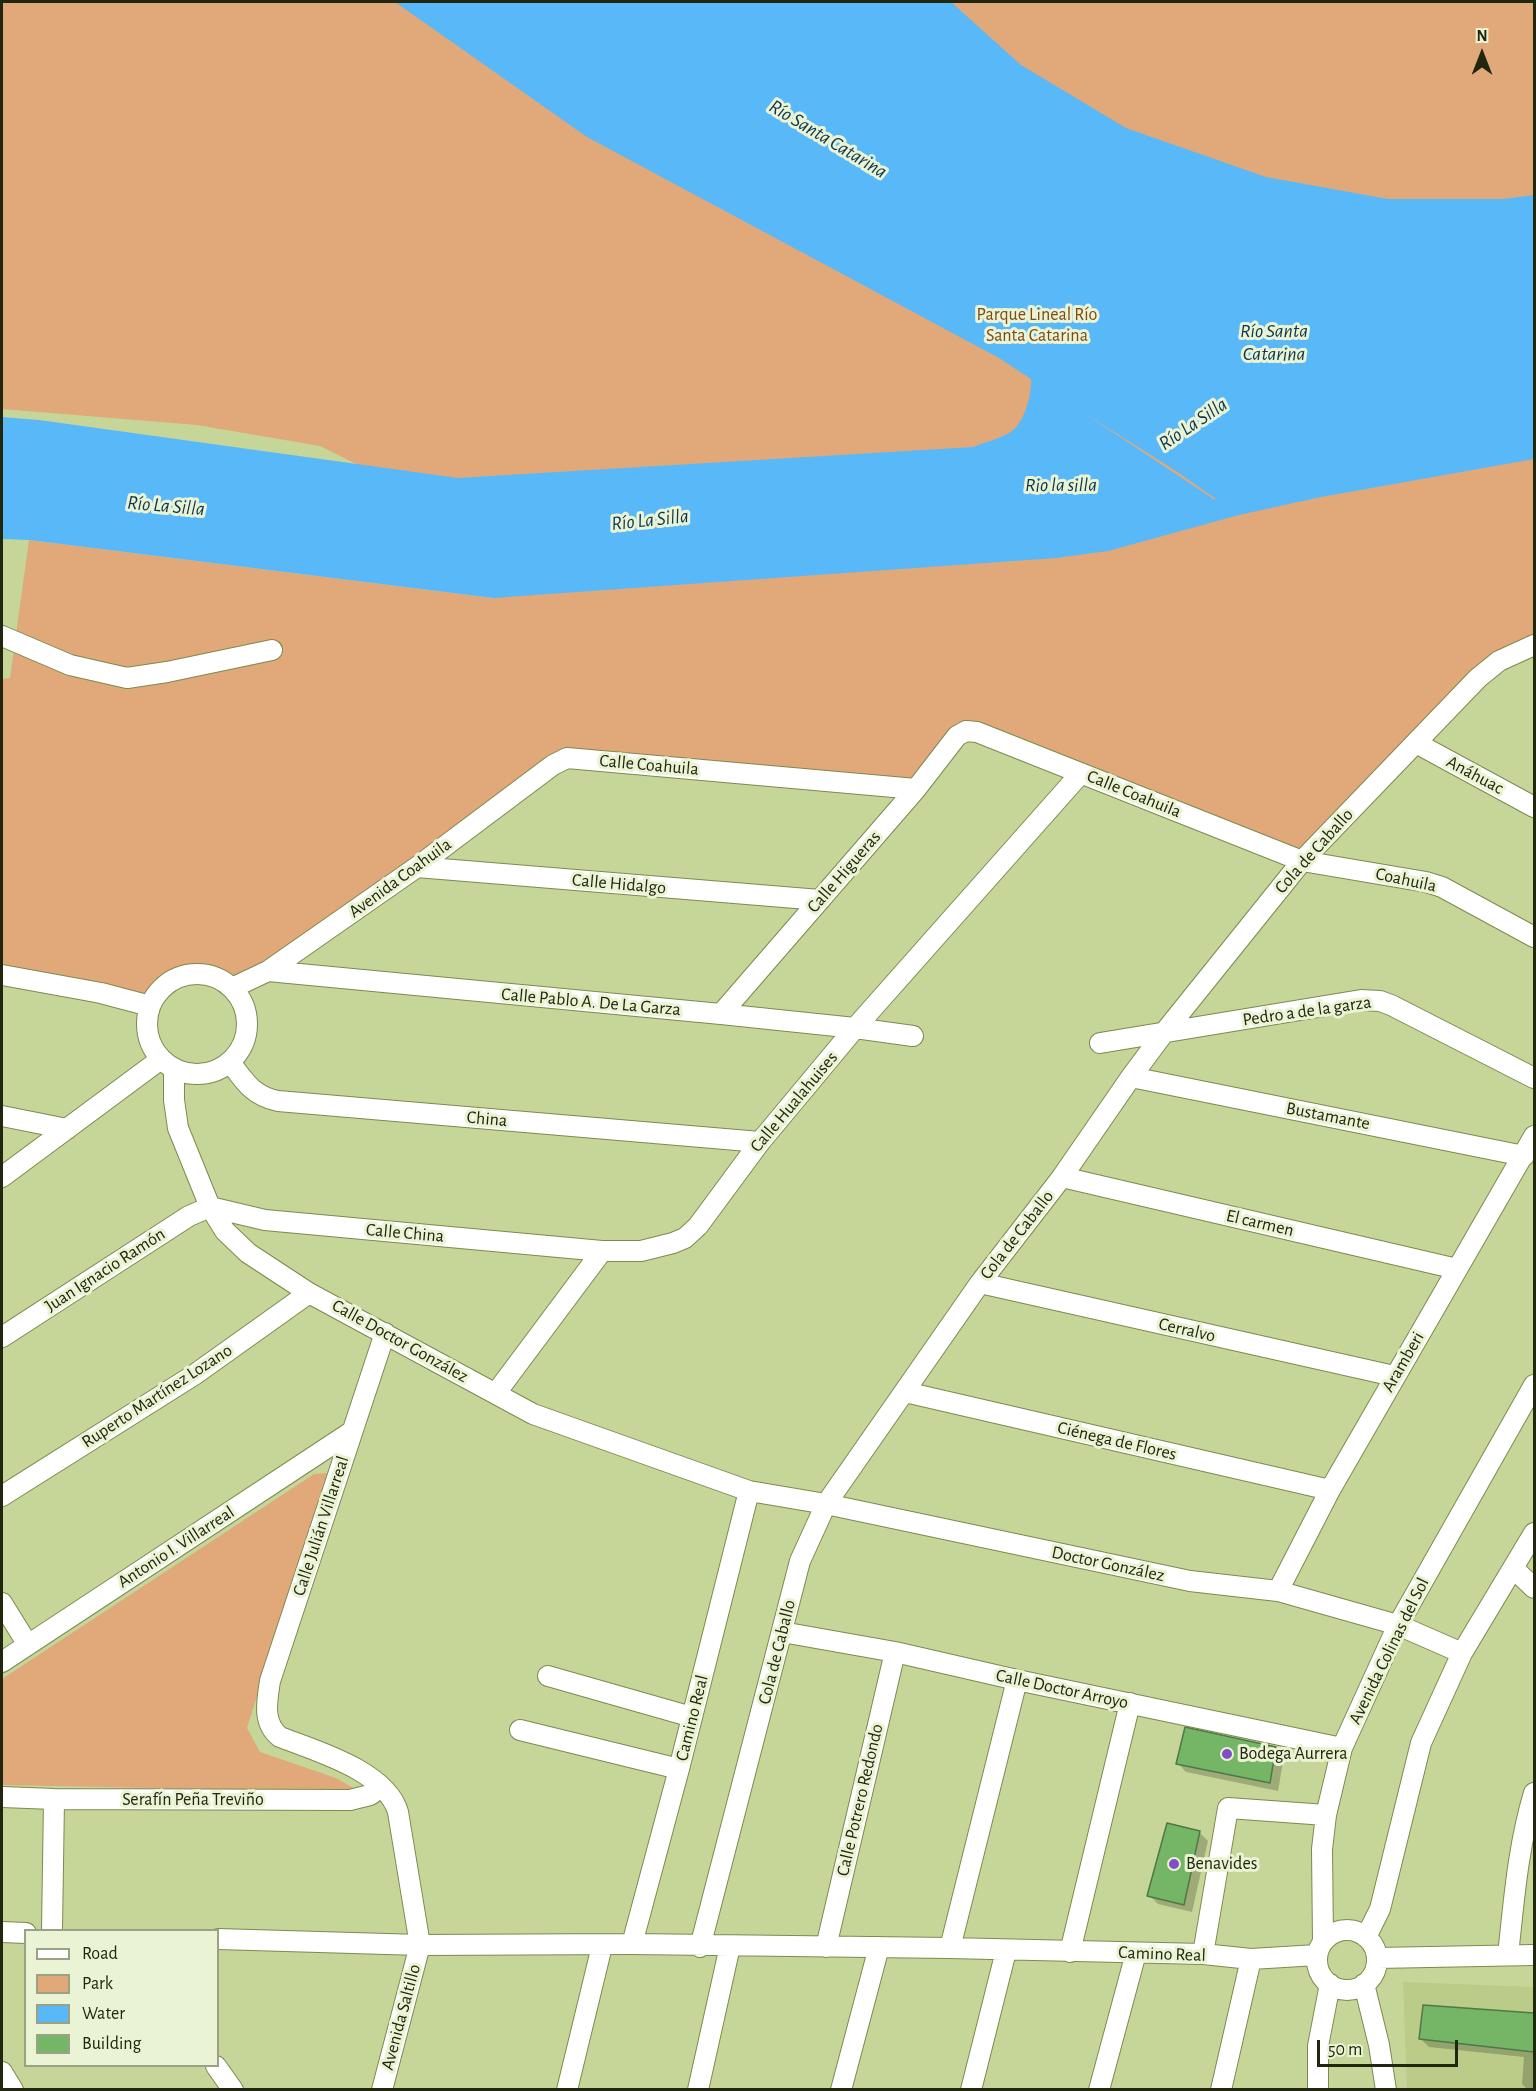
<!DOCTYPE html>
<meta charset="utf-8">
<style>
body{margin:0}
#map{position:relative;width:1536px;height:2091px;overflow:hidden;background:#c6d698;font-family:"Alegreya Sans",sans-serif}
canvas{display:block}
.frame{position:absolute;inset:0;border:3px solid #21260e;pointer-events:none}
.legend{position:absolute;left:24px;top:1929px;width:195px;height:138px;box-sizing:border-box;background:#eaf3d4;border:2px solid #9aa185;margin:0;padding:8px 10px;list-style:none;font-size:18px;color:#21260e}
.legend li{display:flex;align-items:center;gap:12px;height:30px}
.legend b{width:30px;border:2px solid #9aa185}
.north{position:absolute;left:1452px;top:24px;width:60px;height:60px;-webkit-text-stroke:4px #eaf3d4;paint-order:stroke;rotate:0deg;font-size:16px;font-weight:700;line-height:24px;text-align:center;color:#21260e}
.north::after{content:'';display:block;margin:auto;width:21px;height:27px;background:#21260e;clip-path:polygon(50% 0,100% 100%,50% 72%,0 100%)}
.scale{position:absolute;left:1317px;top:2040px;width:141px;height:27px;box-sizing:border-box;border:3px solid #21260e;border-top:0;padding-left:8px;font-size:18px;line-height:21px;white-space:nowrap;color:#21260e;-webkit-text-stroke:4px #eaf3d4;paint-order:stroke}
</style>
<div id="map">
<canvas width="1536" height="2091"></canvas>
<div class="frame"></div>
<ul class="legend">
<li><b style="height:8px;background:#fff"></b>Road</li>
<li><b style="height:16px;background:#e1a879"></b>Park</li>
<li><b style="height:16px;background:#59b9f8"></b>Water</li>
<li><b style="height:16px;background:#74b566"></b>Building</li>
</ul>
<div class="north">N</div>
<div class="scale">50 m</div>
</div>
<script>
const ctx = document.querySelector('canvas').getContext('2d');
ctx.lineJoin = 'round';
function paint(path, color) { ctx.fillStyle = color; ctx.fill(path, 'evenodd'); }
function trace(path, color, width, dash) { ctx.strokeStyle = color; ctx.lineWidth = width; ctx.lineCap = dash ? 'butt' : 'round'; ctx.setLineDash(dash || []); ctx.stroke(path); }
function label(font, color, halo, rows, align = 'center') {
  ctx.font = font + ' "Alegreya Sans",sans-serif'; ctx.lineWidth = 6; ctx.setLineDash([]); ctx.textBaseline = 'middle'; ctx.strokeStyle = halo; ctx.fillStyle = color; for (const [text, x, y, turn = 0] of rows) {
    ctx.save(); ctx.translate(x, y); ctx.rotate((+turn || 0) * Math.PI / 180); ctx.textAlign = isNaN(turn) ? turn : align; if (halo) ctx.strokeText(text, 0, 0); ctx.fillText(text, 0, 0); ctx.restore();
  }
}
const built = new Path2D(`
 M1403 1982 1534 1987V2089H1407Z`);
const green = new Path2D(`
 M2 2H1534V645L1499 661 1302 861 971 731 916 789 573 757 232 988C202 968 179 970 154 998L2 975V679L10 678 29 540 493 598 545 558 320 446 197 425 2 409Z
 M327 1473 247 1728 260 1752 336 1778 360 1792 2 1785V1679L314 1474Z`);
const water = new Path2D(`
 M395 2H951L1021 65 1126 128 1266 177 1388 199H1503L1534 195V459L1321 497 1239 515 1108 551 1056 558 493 598 29 540 2 539V417L39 420 458 478 973 447C985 442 999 439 1009 433 1024 425 1032 395 1031 379L999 358 587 137ZM1084 413 1176 471 1216 499 1215 500Z`);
const shadow = new Path2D(`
 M1276 1748 1284 1756 1278 1791 1186 1772 1178 1763Z
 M1200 1833 1208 1841 1192 1912 1158 1904 1149 1895Z
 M1534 2008V2090H1528L1522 2084 1524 2057 1429 2047 1420 2038 1534 2015Z`);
const building = new Path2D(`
 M1185 1727 1276 1747 1270 1783 1176 1764Z
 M1167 1823 1200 1831 1184 1905 1147 1896Z
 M1423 2005 1534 2013V2052L1419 2039Z`);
const minor = new Path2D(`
 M2 636 70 665 127 678 167 672 272 650
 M1416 743 1534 807
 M417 867 820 900
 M268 971 721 1014 855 1028 913 1036
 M147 1024a50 50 0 1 1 100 0a50 50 0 1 1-100 0Z
 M2 975 101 993 150 1006
 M232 988 268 971 417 867 553 765 567 758 916 789
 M721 1014 916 789 957 736 966 731 977 732 1302 861 1426 882 1442 887 1534 937
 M1100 1043 1361 1000 1380 1001 1391 1005 1534 1078
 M230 1062C245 1082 253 1096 278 1101L760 1142
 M174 1069V1100L178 1128 210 1207 225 1231 248 1253 309 1293 533 1414 749 1491 826 1504 1190 1581 1278 1591 1398 1625 1462 1653
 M1131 1077 1524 1156
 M2 1116 67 1129
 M2 1177 161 1059
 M1062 1177 1457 1269
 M210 1207 265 1220 602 1251H641L673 1243 685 1238 698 1226 760 1142 855 1028 1081 773
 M980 1283 1394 1376
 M2 1337 189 1216 210 1207
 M905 1392 1330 1490
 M496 1393 602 1251
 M2 1496 194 1375 309 1293
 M1513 1568 1534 1588
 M1278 1591 1330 1490 1534 1136
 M2 1603 28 1645
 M782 1632 895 1652 1017 1680 1342 1748
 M2 1662 351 1432
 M548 1676 692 1717
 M520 1730 679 1769
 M2 1797 54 1799 350 1800 370 1795 381 1787
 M52 1930 54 1799
 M1317 1960a30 30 0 1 1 60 0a30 30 0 1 1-60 0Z
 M2 1932 26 1933
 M1366 1937 1380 1909 1421 1743 1462 1653 1534 1533
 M218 1939 420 1945 632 1944 950 1948 1203 1954 1251 1959 1317 1955
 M1323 1941 1322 1849 1326 1815 1342 1748 1398 1625 1534 1385
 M632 1944 679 1769 749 1491
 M700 1947 800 1561 826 1504 980 1283 1062 1177 1131 1077 1163 1034 1302 861 1478 678 1499 661 1534 645
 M826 1947 895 1652
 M950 1948 1017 1680
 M1070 1952 1130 1703
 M1203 1954 1228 1808 1326 1815
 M1508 1955C1514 1900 1518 1846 1534 1793
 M1377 1958 1534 1955
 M1364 1984 1379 2045 1386 2090
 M216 2066 233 2090
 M2 2072 13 2090
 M382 2090 420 1945 398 1812C386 1771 316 1751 280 1737 262 1723 267 1701 270 1681L385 1333
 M567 2090 602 1946
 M698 2090 730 1946
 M841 2090 879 1947
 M971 2090 1006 1951
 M1099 2090 1136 1953
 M1221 2090 1251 1959
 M1318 2090V2046L1330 1984`);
const markers = [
 [1227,1754,6,"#814ec6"],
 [1174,1864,6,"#814ec6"]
];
const parkNames = [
 ["Parque Lineal Río",1037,315],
 ["Santa Catarina",1037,336]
];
const streetNames = [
 ["Calle Coahuila",649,765,5],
 ["Anáhuac",1475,775,28],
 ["Calle Coahuila",1134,794,22],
 ["Cola de Caballo",1314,851,-48],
 ["Calle Higueras",844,872,-49],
 ["Avenida Coahuila",400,878,-36],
 ["Coahuila",1406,880,12],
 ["Calle Hidalgo",619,884,5],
 ["Calle Pablo A. De La Garza",591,1002,5],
 ["Pedro a de la garza",1307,1011,-8],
 ["Calle Hualahuises",794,1102,-50],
 ["Bustamante",1328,1116,11],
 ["China",487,1119,5],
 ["El carmen",1260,1223,13],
 ["Calle China",405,1233,5],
 ["Cola de Caballo",1017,1235,-52],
 ["Juan Ignacio Ramón",105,1270,-33],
 ["Cerralvo",1187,1330,13],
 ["Calle Doctor González",400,1341,29],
 ["Aramberi",1403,1362,-60],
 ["Ruperto Martínez Lozano",157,1396,-33],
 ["Ciénega de Flores",1117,1441,13],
 ["Calle Julián Villarreal",321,1526,-72],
 ["Antonio I. Villarreal",176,1547,-33],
 ["Doctor González",1108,1564,12],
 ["Avenida Colinas del Sol",1389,1651,-64],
 ["Cola de Caballo",777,1652,-76],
 ["Calle Doctor Arroyo",1062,1689,12],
 ["Camino Real",692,1718,-76],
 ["Serafín Peña Treviño",193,1800],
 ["Calle Potrero Redondo",860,1800,-77],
 ["Camino Real",1162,1954,2],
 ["Avenida Saltillo",401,2017,-75]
];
const poiNames = [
 ["Bodega Aurrera",1239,1754],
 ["Benavides",1186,1864]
];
const waterNames = [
 ["Río Santa Catarina",828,139,31],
 ["Río Santa",1274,331],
 ["Catarina",1274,354],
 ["Río La Silla",1193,424,-34],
 ["Rio la silla",1061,485],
 ["Río La Silla",166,506,5],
 ["Río La Silla",650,520,-6]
];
paint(built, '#bacc87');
paint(green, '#e1a879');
paint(water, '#59b9f8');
paint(shadow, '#0003');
paint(building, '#74b566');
trace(building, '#507748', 1.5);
trace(minor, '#7c8a4f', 22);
trace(minor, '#fff', 20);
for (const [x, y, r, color] of markers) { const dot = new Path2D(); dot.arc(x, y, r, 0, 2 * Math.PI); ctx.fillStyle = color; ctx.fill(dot); trace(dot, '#eaf3d4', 2); }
label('18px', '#7d4916', '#eaf3d4', parkNames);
label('18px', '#21260e', '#eaf3d4', streetNames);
label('18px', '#21260e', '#eaf3d4', poiNames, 'left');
label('italic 20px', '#0c364f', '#eaf3d4', waterNames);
</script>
